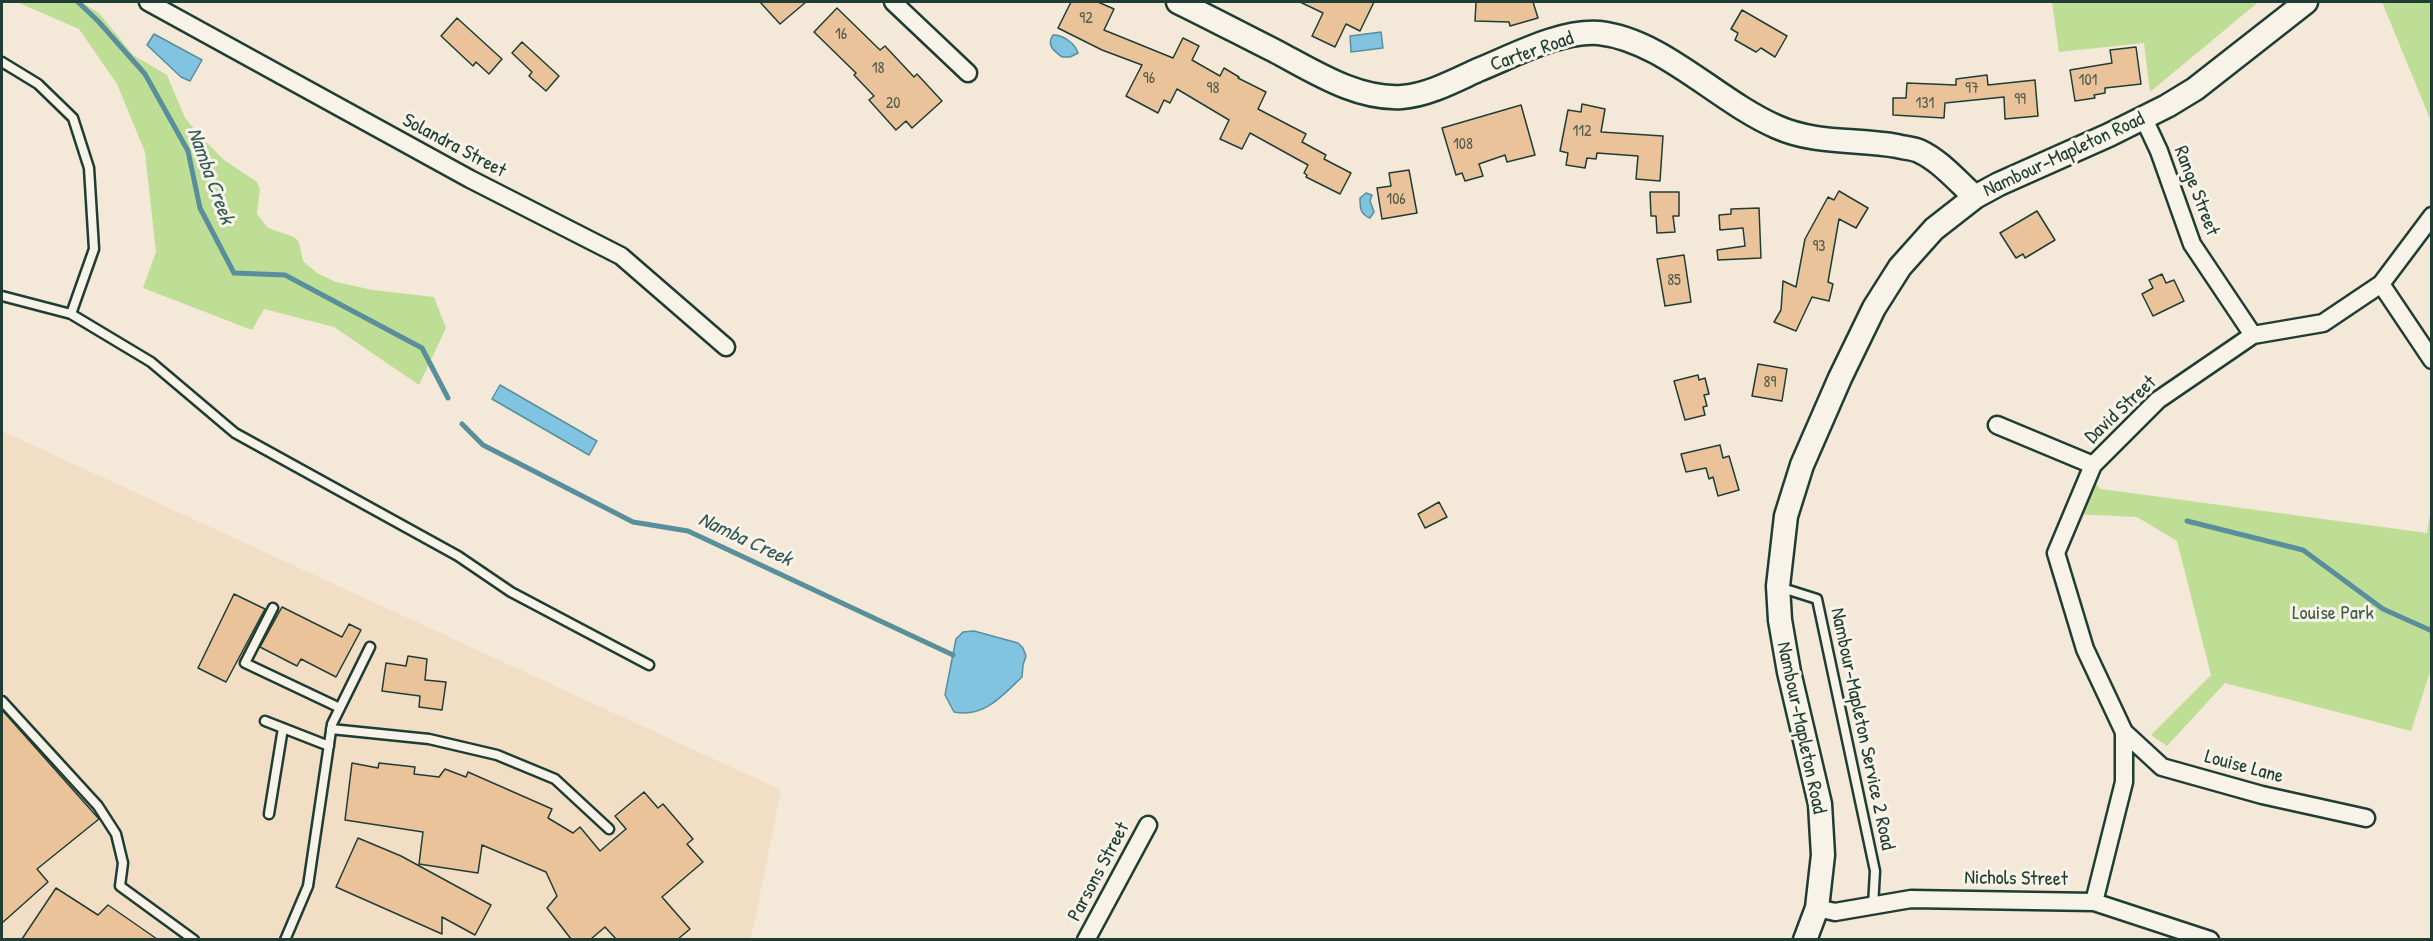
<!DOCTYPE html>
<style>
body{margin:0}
#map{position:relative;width:2433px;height:941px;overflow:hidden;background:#f4e9d8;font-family:"Patrick Hand",sans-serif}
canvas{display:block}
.frame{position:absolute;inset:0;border:3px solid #1f3d34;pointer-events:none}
</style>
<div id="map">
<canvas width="2433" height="941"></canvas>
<div class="frame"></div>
</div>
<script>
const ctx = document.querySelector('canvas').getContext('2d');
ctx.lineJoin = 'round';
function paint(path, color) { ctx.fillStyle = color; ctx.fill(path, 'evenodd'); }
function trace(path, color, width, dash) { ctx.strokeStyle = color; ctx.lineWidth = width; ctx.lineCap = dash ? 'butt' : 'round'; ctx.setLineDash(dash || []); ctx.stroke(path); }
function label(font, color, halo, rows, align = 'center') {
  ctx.font = font + ' "Patrick Hand",sans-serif'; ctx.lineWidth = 6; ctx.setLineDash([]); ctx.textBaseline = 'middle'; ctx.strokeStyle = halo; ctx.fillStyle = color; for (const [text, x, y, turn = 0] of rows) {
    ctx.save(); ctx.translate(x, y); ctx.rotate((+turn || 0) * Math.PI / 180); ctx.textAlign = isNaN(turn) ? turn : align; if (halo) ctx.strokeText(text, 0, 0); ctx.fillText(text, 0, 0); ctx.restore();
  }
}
const built = new Path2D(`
 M2 431 781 790 751 939 2 940Z`);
const green = new Path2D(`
 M17 2H81L99 13 133 55 167 75 185 118 203 139 224 160 257 182 260 189 257 214 268 228 294 237 299 242 303 261 317 273 336 282 373 290 434 297 446 328 419 385 334 327 264 309 252 330 143 288 156 252 145 152 117 84 79 29Z
 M2052 2H2256V4L2150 92 2144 43 2059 52Z
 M2382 2H2431V121Z
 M2091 479 2101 489 2427 533 2431 509V669L2411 731 2225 683 2167 746 2151 735 2211 675 2177 541 2137 517 2073 514Z`);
const water = new Path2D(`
 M1381 32 1383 48 1351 52 1350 36Z
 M154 34 202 60 190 81 181 77 147 45Z
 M1053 35C1063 35 1075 43 1078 53L1070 57H1062C1054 51 1046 45 1053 35Z
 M1366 193 1372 195 1370 201 1374 212 1370 218C1360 214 1360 208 1360 198Z
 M500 385 597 441 589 455 492 399Z
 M974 631 1018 643 1023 648 1026 656 1023 665 1022 677C1002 696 984 718 954 712L945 695 956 639 963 632Z`);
const stream = new Path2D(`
 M78 2 98 21 145 74 188 151 200 208 234 273 285 275 422 348 448 398
 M462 424 483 445 633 522 688 531 953 655
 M2187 521 2303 550 2383 609 2432 631`);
const building = new Path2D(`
 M760 2H806L780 24Z
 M1071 2H1098L1114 9 1104 30 1173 58 1183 38 1199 46 1192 60 1220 76 1224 68 1239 77 1238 78 1266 92 1258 109 1306 134 1302 142 1326 155 1324 159 1351 173 1340 194 1306 177 1307 175 1304 173 1308 165 1250 133 1242 149 1220 139 1229 120 1177 89 1170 103 1164 100 1158 113 1126 96 1142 65 1102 50 1058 28Z
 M1300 2H1374L1360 31 1346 24 1335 47 1312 36 1323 13Z
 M1476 2H1533L1538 18 1510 26 1509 22 1475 21Z
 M837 8 880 50 885 46 914 77 917 74 942 101 912 128 906 121 896 130 869 100 874 96 854 75 856 73 814 32Z
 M1742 10 1787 36 1775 57 1761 48 1756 52 1735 40 1738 33 1731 29Z
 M457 18 502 59 489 74 476 62 473 66 441 36Z
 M522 42 559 76 546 91 529 76 532 72 512 53Z
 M2136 47 2141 84 2105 88V93L2094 95 2095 98 2075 101 2070 70 2112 63 2110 50Z
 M1987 75 1988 85 2035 80 2038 116 2005 119 2004 97 1945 103 1944 118 1893 115V98H1906L1907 83 1956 85V79Z
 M1582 104 1605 109 1601 132 1663 136 1660 181 1636 179 1638 156 1597 153 1596 159 1587 158 1585 168 1566 165 1568 153 1560 151 1568 110 1581 112Z
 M1521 105 1535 155 1507 162 1505 155 1479 164 1483 176 1465 181 1462 173 1456 175 1442 128Z
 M1409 170 1417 213 1382 219 1377 188 1391 186 1389 173Z
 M1839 191 1868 208 1856 228 1839 219 1828 282 1833 284 1829 301 1812 297 1796 331 1774 322 1781 310 1783 281 1796 287 1805 239 1828 197 1834 200Z
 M1650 192H1679V216H1673L1675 232 1657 233 1656 216H1651Z
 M1759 208 1761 258 1718 260 1717 250 1745 246 1743 228 1720 230 1719 215 1731 214V209Z
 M2037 211 2055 240 2025 258 2023 254 2016 258 2000 233Z
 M1684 255 1691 302 1665 306 1657 259Z
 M2162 274 2166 283 2174 280 2184 301 2153 316 2142 294 2153 288 2149 280Z
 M1758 364 1787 369 1782 401 1752 396Z
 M1698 375 1699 380 1705 378 1709 394 1704 395 1707 406 1703 407 1705 415 1685 420 1674 381Z
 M1720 445 1723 458 1729 456 1739 490 1718 496 1713 477 1709 479 1706 468 1686 472 1681 454Z
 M1439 502 1447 517 1425 528 1418 514Z
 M234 594 265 609 226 682 198 668Z
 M282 607 342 637 349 624 361 630 336 677 301 659 297 666 260 647Z
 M408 656 427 659 425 680 446 682 442 710 419 707 420 696 382 691 386 663 406 666Z
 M2 710 99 819 37 869 48 882 2 923Z
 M352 763 378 768 379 763 415 767 414 774 439 777 445 769 466 777 468 772 552 809 548 818 573 833 580 827 600 851 626 829 615 816 644 792 658 808 663 804 693 839 687 844 703 862 662 897 690 929 678 939H616L605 927 591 939H571L547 908 557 896 546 872 482 845 478 873 419 864 423 832 345 820Z
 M358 838 401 856 491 905 475 935 442 917V934L336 887Z
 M56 888 98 915 108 905 157 939H22Z`);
const lane = new Path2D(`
 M2 62 38 84 73 118 89 168 94 249 71 314 151 362 235 433 458 556 511 592 649 665
 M2 296 71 314
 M1779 587 1817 599 1875 871 1873 906
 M273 608 245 663 340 708
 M2 701 98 806 116 834 123 863 120 886 194 940
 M265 721 329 746
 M331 729 429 739 497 755 555 779 609 829
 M269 814 283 728
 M285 940 308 886 332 724 370 647`);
const street = new Path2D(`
 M148 2 470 179 621 256 726 347
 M893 2 968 73
 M2144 119 2159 151 2192 244 2253 335
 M2381 284 2432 360
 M1997 425 2093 465
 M2124 732 2162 767 2262 795 2366 818
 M2094 902 2124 782V732L2085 649 2056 553 2093 465 2158 400 2253 335 2323 323 2381 284 2432 216
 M1817 908 1835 912 1911 899 2094 902 2210 940
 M1086 940 1148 825`);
const secondary = new Path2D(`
 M1178 2C1211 18 1243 35 1275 51 1313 71 1357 100 1402 97 1428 95 1454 81 1478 70 1513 56 1560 30 1599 33 1663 40 1717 101 1777 127 1815 144 1857 139 1897 146 1904 148 1913 148 1919 151 1941 161 1958 182 1975 197
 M1805 940 1817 908 1823 855 1820 804 1789 672 1780 620 1778 586 1786 516 1802 465 1840 378 1874 308 1900 267 1934 229 1975 197 1999 184 2109 135 2167 106 2195 89 2306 2`);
const numberNames = [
 ["92",1086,19],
 ["16",841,35],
 ["18",878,69],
 ["96",1149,79],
 ["101",2088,81],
 ["98",1213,89],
 ["97",1972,89],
 ["99",2020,100],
 ["20",893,104],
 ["131",1925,104],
 ["112",1582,132],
 ["108",1463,145],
 ["106",1396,200],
 ["93",1819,247],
 ["85",1674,281],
 ["89",1770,383]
];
const streetNames = [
 ["Carter Road",1532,52,-19],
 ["Solandra Street",454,146,28],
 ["Nambour-Mapleton Road",2064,155,-25],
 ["Range Street",2196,191,69],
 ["David Street",2121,410,-43],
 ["Nambour-Mapleton Road",1801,728,78],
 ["Nambour-Mapleton Service 2 Road",1862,729,78],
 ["Louise Lane",2244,767,15],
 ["Parsons Street",1099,872,-62],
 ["Nichols Street",2016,879,1]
];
const parkNames = [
 ["Louise Park",2333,614]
];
const waterNames = [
 ["Namba Creek",210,176,70],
 ["Namba Creek",745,540,25]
];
paint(built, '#f1dec5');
paint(green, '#bedd95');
paint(water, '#80c4e1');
trace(water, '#598e9c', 1.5);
trace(stream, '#598e9c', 5);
paint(building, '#eac39a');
trace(building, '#1f3d34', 1.5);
trace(lane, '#1f3d34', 13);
trace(street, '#1f3d34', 21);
trace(secondary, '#1f3d34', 27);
trace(lane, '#f7f3e8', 8);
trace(street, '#f7f3e8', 16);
trace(secondary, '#f7f3e8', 22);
label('16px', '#525e4e', null, numberNames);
label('20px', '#1f3d34', '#f7f3e8', streetNames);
label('20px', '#3f5d47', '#f7f3e8', parkNames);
label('italic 21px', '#325857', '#f7f3e8', waterNames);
</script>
